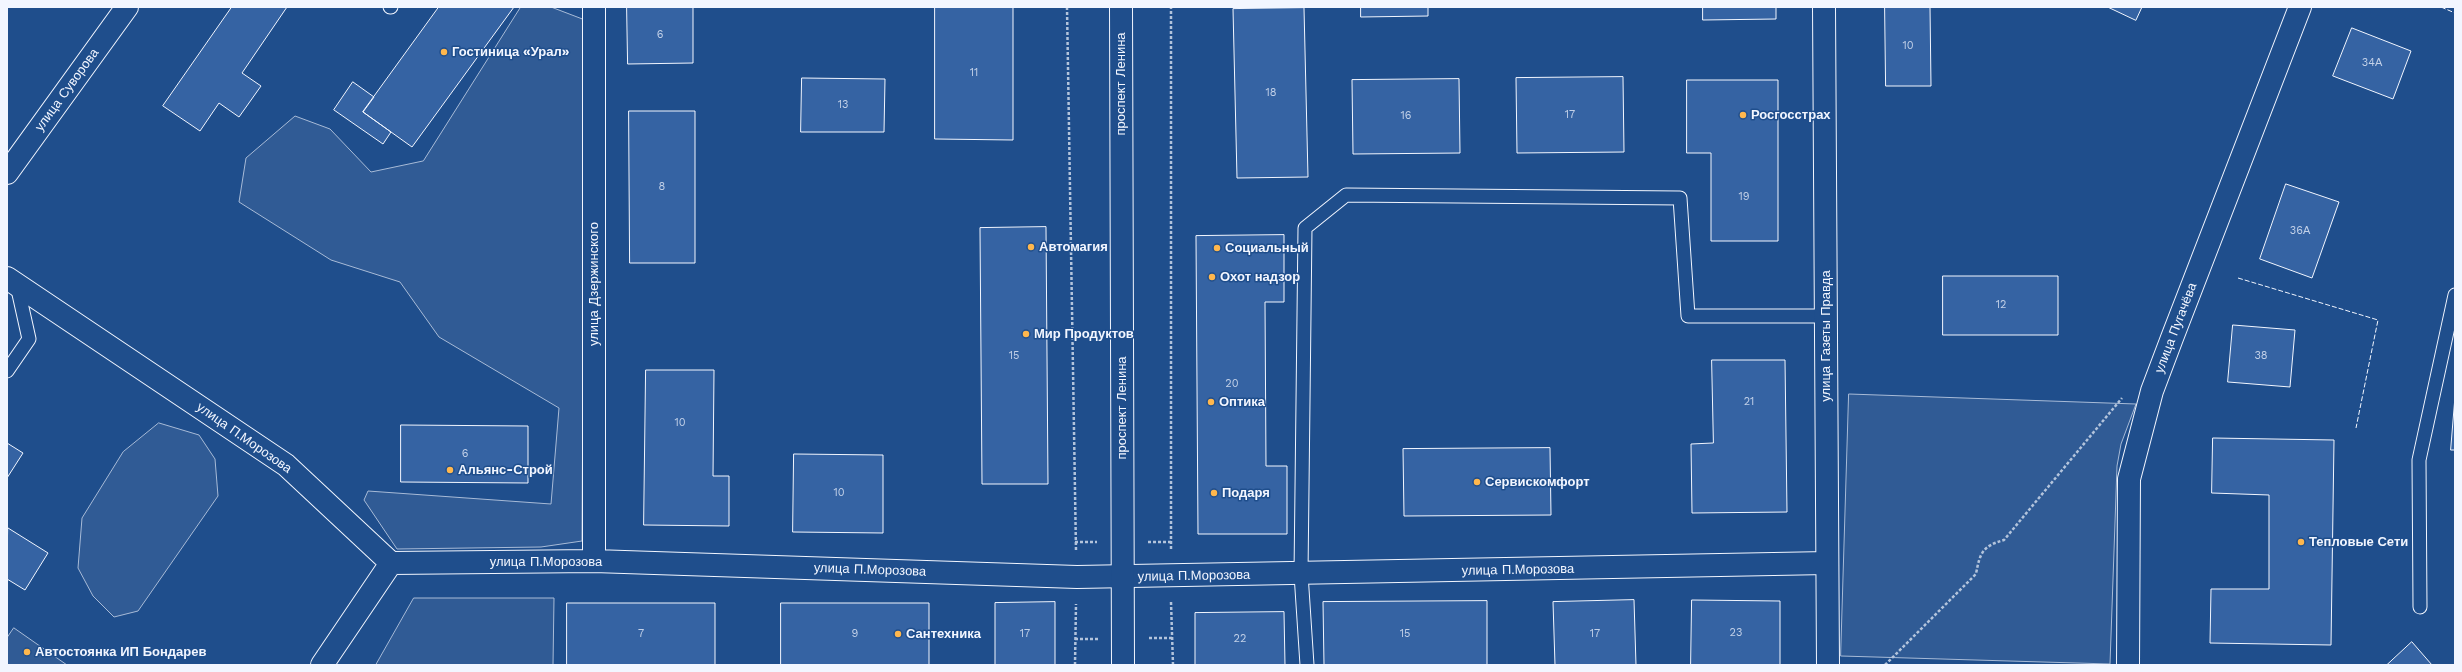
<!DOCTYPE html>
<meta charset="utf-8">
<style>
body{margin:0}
#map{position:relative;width:2462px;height:672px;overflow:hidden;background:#1f4e8c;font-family:"Work Sans",sans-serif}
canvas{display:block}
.frame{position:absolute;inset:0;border:8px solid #f2f6ff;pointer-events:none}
</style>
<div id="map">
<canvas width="2462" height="672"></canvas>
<div class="frame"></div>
</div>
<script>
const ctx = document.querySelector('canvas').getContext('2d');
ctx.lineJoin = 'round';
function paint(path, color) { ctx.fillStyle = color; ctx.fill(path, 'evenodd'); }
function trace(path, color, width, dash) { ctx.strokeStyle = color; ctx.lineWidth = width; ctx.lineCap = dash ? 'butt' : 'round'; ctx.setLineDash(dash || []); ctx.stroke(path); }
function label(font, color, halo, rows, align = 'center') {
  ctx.font = font + ' "Work Sans",sans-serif'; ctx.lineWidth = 3; ctx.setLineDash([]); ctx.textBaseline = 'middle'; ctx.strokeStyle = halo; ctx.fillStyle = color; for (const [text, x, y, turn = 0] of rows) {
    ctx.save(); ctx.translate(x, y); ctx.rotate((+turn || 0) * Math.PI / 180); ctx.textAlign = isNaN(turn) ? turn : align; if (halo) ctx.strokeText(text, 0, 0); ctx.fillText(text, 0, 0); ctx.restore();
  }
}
const built = new Path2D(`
 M521 7H551L585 20 582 541 541 547 397 549 364 500 368 491 551 504 559 408 439 337 400 282 331 260 239 202 246 158 295 116 330 129 371 172 423 161Z
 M1849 394 2136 404 2121 444 2117 466 2110 664 1841 656Z
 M159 423 199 435 215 459 218 496 138 611 114 617 93 596 78 568 82 518 123 452Z
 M414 598H554L553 665H376Z
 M14 628 67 665H7V638Z`);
const building = new Path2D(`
 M232 7H287L242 73 261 86 239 117 219 103 200 131 163 106Z
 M439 7H514L412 147 363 112Z
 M627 7H693V63L628 64Z
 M935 7H1013V140L935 139Z
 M1361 7H1428V16L1361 17Z
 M1703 7H1776V19L1703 20Z
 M1885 7H1930L1931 86H1886Z
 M2108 7H2142L2136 20Z
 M1304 8 1308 177 1237 178 1233 9Z
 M2352 28 2411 51 2393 99 2333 76Z
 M1623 77 1624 152 1517 153 1516 78Z
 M802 78 885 79 884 132H801Z
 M1459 79 1460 153 1353 154 1352 80Z
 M1687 80H1778V241H1711V153H1687Z
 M353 82 374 97 363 112 391 132 383 144 334 110Z
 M629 111H695V263H630Z
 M2286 184 2339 202 2312 278 2260 259Z
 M1046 227 1048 484H982L980 228Z
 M1284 235V302H1265L1266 466H1287V534H1198L1196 236Z
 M1943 276H2058V335H1943Z
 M2233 325 2295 330 2290 387 2228 382Z
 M1712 360H1785L1787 512 1692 513 1691 444 1713 443Z
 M646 370H714L713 476H729V526L644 525Z
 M2455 397V450H2451Z
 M401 425 528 426V483L401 482Z
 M2213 438 2334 440 2331 645 2210 643 2211 589H2269V495L2212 493Z
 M7 443 23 453 7 478Z
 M1550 448 1551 515 1404 516 1403 449Z
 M794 454 883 455V533L793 532Z
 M8 528 48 553 25 590 7 579Z
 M1634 600 1636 665H1555L1553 602Z
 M1692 600 1780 601V665H1691Z
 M1487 601V665H1324L1323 602Z
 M1055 602V665H995V603Z
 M567 603H715V665H567Z
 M781 603H929V665H781Z
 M1284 612 1285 665H1195V613Z
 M2412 642 2432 665H2387Z`);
const path = new Path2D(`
 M1067 7 1076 551
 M1075 542H1097
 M1148 542H1171
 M1171 549V7
 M1171 602 1173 665
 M1149 638H1172
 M1075 639H1098
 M1075 665 1076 604
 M1885 665 1976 574C1980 552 1983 546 2004 540L2122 398`);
const service = new Path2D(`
 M390 7H391
 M7 371 29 339 17 285
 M2420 607 2419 460 2455 295
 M1307 665 1301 574 1305 228 1346 195 1680 198 1688 316H1826`);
const minor = new Path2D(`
 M1824 7 1828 665
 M7 278 286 465 391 563 594 561 1077 577 1827 563
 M594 561V7
 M322 665 391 563
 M2128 665 2129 479 2152 391 2172 338 2300 7`);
const secondary = new Path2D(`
 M1121 7 1123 665`);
const primary = new Path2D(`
 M7 173 127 7`);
const fence = new Path2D(`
 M2441 7 2455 13
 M2238 278 2378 320 2356 428`);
const markers = [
 [444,52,4,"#ffb74d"],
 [1743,115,4,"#ffb74d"],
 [1031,247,4,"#ffb74d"],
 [1217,248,4,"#ffb74d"],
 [1212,277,4,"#ffb74d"],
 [1026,334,4,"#ffb74d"],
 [1211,402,4,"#ffb74d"],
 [450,470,4,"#ffb74d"],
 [1477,482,4,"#ffb74d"],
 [1214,493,4,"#ffb74d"],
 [2301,542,4,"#ffb74d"],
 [898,634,4,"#ffb74d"],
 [27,652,4,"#ffb74d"]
];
const numberNames = [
 ["6",660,35],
 ["10",1908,46],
 ["34А",2372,63],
 ["11",974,73],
 ["18",1271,93],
 ["13",843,105],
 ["17",1570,115],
 ["16",1406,116],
 ["8",662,187],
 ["19",1744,197],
 ["36А",2300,231],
 ["12",2001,305],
 ["15",1014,356],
 ["38",2261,356],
 ["20",1232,384],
 ["21",1749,402],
 ["10",680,423],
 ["6",465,454],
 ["10",839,493],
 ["23",1736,633],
 ["7",641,634],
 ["9",855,634],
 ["17",1025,634],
 ["15",1405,634],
 ["17",1595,634],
 ["22",1240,639]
];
const poiNames = [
 ["Гостиница «Урал»",452,52],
 ["Росгосстрах",1751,115],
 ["Автомагия",1039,247],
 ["Социальный",1225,248],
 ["Охот надзор",1220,277],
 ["Мир Продуктов",1034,334],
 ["Оптика",1219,402],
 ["Альянс-Строй",458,470],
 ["Сервискомфорт",1485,482],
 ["Подаря",1222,493],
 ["Тепловые Сети",2309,542],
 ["Сантехника",906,634],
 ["Автостоянка ИП Бондарев",35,652]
];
const streetNames = [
 ["проспект Ленина",1121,84,-90],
 ["улица Суворова",67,90,-54],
 ["улица Дзержинского",594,284,-90],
 ["улица Пугачёва",2176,328,-69],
 ["улица Газеты Правда",1826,336,-90],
 ["проспект Ленина",1122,408,-90],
 ["улица П.Морозова",244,438,35],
 ["улица П.Морозова",546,562],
 ["улица П.Морозова",870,570,2],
 ["улица П.Морозова",1518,570,-1],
 ["улица П.Морозова",1194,576,-1]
];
paint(built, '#305b95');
trace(built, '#a8bbd7', 1);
paint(building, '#3563a3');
trace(building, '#f2f6ff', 1);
trace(service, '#f2f6ff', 15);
trace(minor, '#f2f6ff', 24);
trace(secondary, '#f2f6ff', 24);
trace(primary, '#f2f6ff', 24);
trace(path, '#b3c4dc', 2.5, [3, 2]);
trace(service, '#1f4e8c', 13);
trace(minor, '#1f4e8c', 22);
trace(secondary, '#1f4e8c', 22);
trace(primary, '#1f4e8c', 22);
trace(fence, '#f2f6ff', 1, [5, 2]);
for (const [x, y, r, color] of markers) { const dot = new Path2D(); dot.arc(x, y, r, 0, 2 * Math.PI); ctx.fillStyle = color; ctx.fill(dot); trace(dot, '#1f4e8c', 1.5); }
label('11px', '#c3d1e8', null, numberNames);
label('bold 13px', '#f2f6ff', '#1f4e8c', poiNames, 'left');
label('13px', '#f2f6ff', '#1f4e8c', streetNames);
</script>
